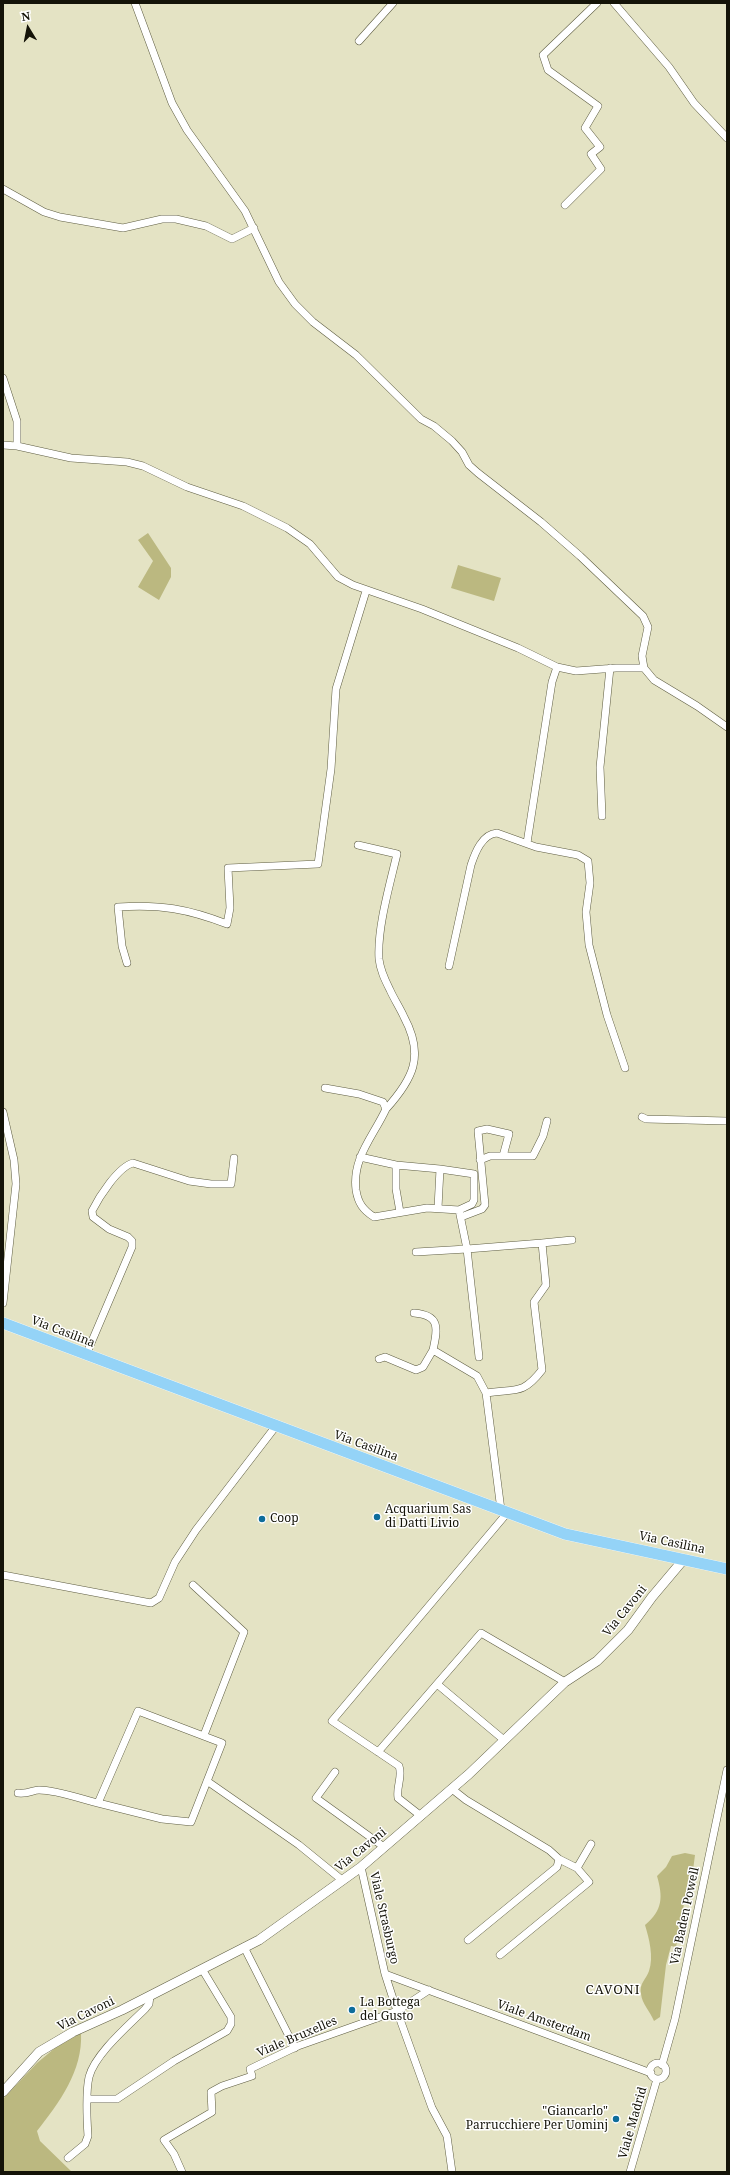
<!DOCTYPE html>
<style>
body{margin:0}
#map{position:relative;width:730px;height:2175px;overflow:hidden;background:#e4e3c4;font-family:"Noto Serif",serif}
canvas{display:block}
.frame{position:absolute;inset:0;border:4px solid #141308;pointer-events:none}
.north{position:absolute;left:8px;top:8px;width:40px;height:40px;-webkit-text-stroke:3px #fff;paint-order:stroke;rotate:350deg;font-size:11px;font-weight:700;line-height:16px;text-align:center;color:#141308}
.north::after{content:'';display:block;margin:auto;width:14px;height:18px;background:#141308;clip-path:polygon(50% 0,100% 100%,50% 72%,0 100%)}
</style>
<div id="map">
<canvas width="730" height="2175"></canvas>
<div class="frame"></div>
<div class="north">N</div>
</div>
<script>
const ctx = document.querySelector('canvas').getContext('2d');
ctx.lineJoin = 'round';
function paint(path, color) { ctx.fillStyle = color; ctx.fill(path, 'evenodd'); }
function trace(path, color, width, dash) { ctx.strokeStyle = color; ctx.lineWidth = width; ctx.lineCap = dash ? 'butt' : 'round'; ctx.setLineDash(dash || []); ctx.stroke(path); }
function label(font, color, halo, rows, align = 'center') {
  ctx.font = font + ' "Noto Serif",serif'; ctx.lineWidth = 3; ctx.setLineDash([]); ctx.textBaseline = 'middle'; ctx.strokeStyle = halo; ctx.fillStyle = color; for (const [text, x, y, turn = 0] of rows) {
    ctx.save(); ctx.translate(x, y); ctx.rotate((+turn || 0) * Math.PI / 180); ctx.textAlign = isNaN(turn) ? turn : align; if (halo) ctx.strokeText(text, 0, 0); ctx.fillText(text, 0, 0); ctx.restore();
  }
}
const green = new Path2D(`
 M148 533 171 568V577L159 600 138 587 153 561 138 540Z
 M458 565 501 578 494 601 451 588Z
 M685 1853 695 1855 690 1893H686L676 1947 671 1946 666 1965 660 2017 654 2021C650 2011 642 2004 641 1994 639 1983 646 1980 649 1971 654 1957 649 1938 645 1925 663 1910 663 1897 657 1876L666 1867 672 1856Z
 M81 2033C83 2071 59 2103 37 2131L40 2141 72 2172H3V2099L37 2063 55 2048Z`);
const minor = new Path2D(`
 M135 3 172 103 187 130 245 211 279 282 295 304 313 322 356 355 421 419 434 426 452 441 462 452 469 465 478 473 541 522 580 556 643 616 648 627 642 656 644 668 654 680 697 706 727 727
 M614 3 669 67 694 103 727 138
 M359 41 393 3
 M3 189 44 212 60 217 123 228 162 219H176L206 226 232 239 254 228
 M565 205 601 169 591 154 600 147 585 128 598 106 548 70 543 55 597 3
 M3 378 17 421V446
 M3 445 17 446 71 458 127 462 143 466 187 487 243 506 287 528 310 544 338 577 353 585 422 609 518 648 557 667 576 671 616 668H644
 M602 816 600 767 610 668
 M527 843 552 682 557 667
 M358 845 397 854C390 884 377 928 379 959 380 970 385 980 390 990 394 999 400 1008 404 1017 425 1056 413 1079 386 1109
 M127 963 122 946 118 907C160 904 188 909 227 924L230 908 228 868 318 864 331 769 336 689 366 591
 M449 966 471 865C475 853 482 834 497 833L536 847 578 855 588 861 590 883 586 912 589 945 607 1015 625 1068
 M325 1088 359 1094 383 1102 386 1109C373 1137 352 1158 356 1190 358 1203 363 1210 374 1217L427 1208 459 1210 467 1249 542 1243 546 1285 534 1302 542 1370C522 1396 515 1388 486 1393L501 1510
 M3 1112 14 1160 16 1184 3 1303
 M642 1117 646 1119 727 1121
 M360 1157 396 1165V1189L400 1212
 M480 1160 490 1156H533L543 1136 547 1121
 M396 1165 440 1169 438 1208
 M440 1169 474 1174V1200L472 1204 459 1210
 M461 1217 482 1209 485 1205 478 1131 487 1129 509 1134 503 1156
 M542 1243 572 1240
 M416 1252 467 1249 479 1357
 M414 1313C440 1315 438 1328 433 1350L477 1376 486 1393
 M86 1355 132 1247V1241L128 1237 109 1229 93 1217 92 1211C99 1197 118 1167 133 1163L189 1181 211 1184H231L234 1158
 M379 1359 385 1357 416 1370 423 1367 433 1350
 M3 1575 151 1603 159 1598 175 1562 196 1530 276 1426
 M193 1585 244 1632 204 1735
 M437 1684 504 1740
 M138 1711 222 1743 191 1822 162 1819 98 1803Z
 M378 1752 481 1633 565 1682
 M335 1772 316 1798 384 1847
 M207 1781 299 1845 342 1880
 M452 1789 466 1800 549 1850 559 1859 557 1867 468 1940
 M18 1793C30 1794 32 1790 39 1790 57 1790 81 1799 98 1803
 M421 1816 398 1798C396 1786 403 1777 399 1766L332 1721 508 1512
 M361 1867 385 1974 651 2073
 M577 1868 591 1844
 M244 1947 295 2048
 M500 1955 589 1882 577 1868 559 1859
 M385 1974 397 2011 432 2108 447 2136 452 2172
 M650 2071a8 8 0 1 1 16 0a8 8 0 1 1-16 0Z
 M662 2065 675 2019 727 1770
 M89 2099H117L174 2061 227 2031 231 2024V2017L202 1969
 M68 2158 85 2144 88 2136C87 2121 86 2091 89 2077 95 2054 128 2026 145 2009L149 2004 150 1996
 M182 2172 174 2154 164 2140 212 2112 211 2092 222 2086 252 2076 250 2069 298 2046 397 2011 429 1990
 M630 2172 657 2079`);
const tertiary = new Path2D(`
 M3 2092 39 2052 73 2032 122 2010 259 1940 361 1867 469 1774 565 1682 597 1661 628 1630 652 1597 684 1559`);
const primary = new Path2D(`
 M3 1323 565 1534 727 1569`);
const markers = [
 [377,1517,4,"#0e6d9b"],
 [262,1519,4,"#0e6d9b"],
 [352,2010,4,"#0e6d9b"],
 [616,2119,4,"#0e6d9b"]
];
const streetNames = [
 ["Via Casilina",63,1332,21],
 ["Via Casilina",366,1446,20],
 ["Via Casilina",672,1543,12],
 ["Via Cavoni",625,1611,-51],
 ["Via Cavoni",361,1850,-39],
 ["Via Baden Powell",685,1916,-78],
 ["Viale Strasburgo",384,1918,77],
 ["Via Cavoni",86,2014,-26],
 ["Viale Amsterdam",544,2021,20],
 ["Viale Bruxelles",297,2037,-23],
 ["Viale Madrid",633,2123,-74]
];
const poiNames = [
 ["Acquarium Sas",385,1510],
 ["di Datti Livio",385,1524],
 ["Coop",270,1519],
 ["La Bottega",360,2003],
 ["del Gusto",360,2017],
 ["\"Giancarlo\"",608,2112,"right"],
 ["Parrucchiere Per Uominj",608,2126,"right"]
];
const neighbourhoodNames = [
 ["CAVONI",613,1990]
];
paint(green, '#bbb880');
trace(minor, '#5e5d42', 8);
trace(tertiary, '#5e5d42', 10);
trace(primary, '#fff', 12);
trace(minor, '#fff', 7);
trace(tertiary, '#fff', 9);
trace(primary, '#94d3f7', 11);
for (const [x, y, r, color] of markers) { const dot = new Path2D(); dot.arc(x, y, r, 0, 2 * Math.PI); ctx.fillStyle = color; ctx.fill(dot); trace(dot, '#fff', 1.5); }
label('12px', '#141308', '#fff', streetNames);
label('12px', '#141308', '#fff', poiNames, 'left');
ctx.letterSpacing = '1px';
label('13px', '#141308', '#fff', neighbourhoodNames);
ctx.letterSpacing = '0px';
</script>
